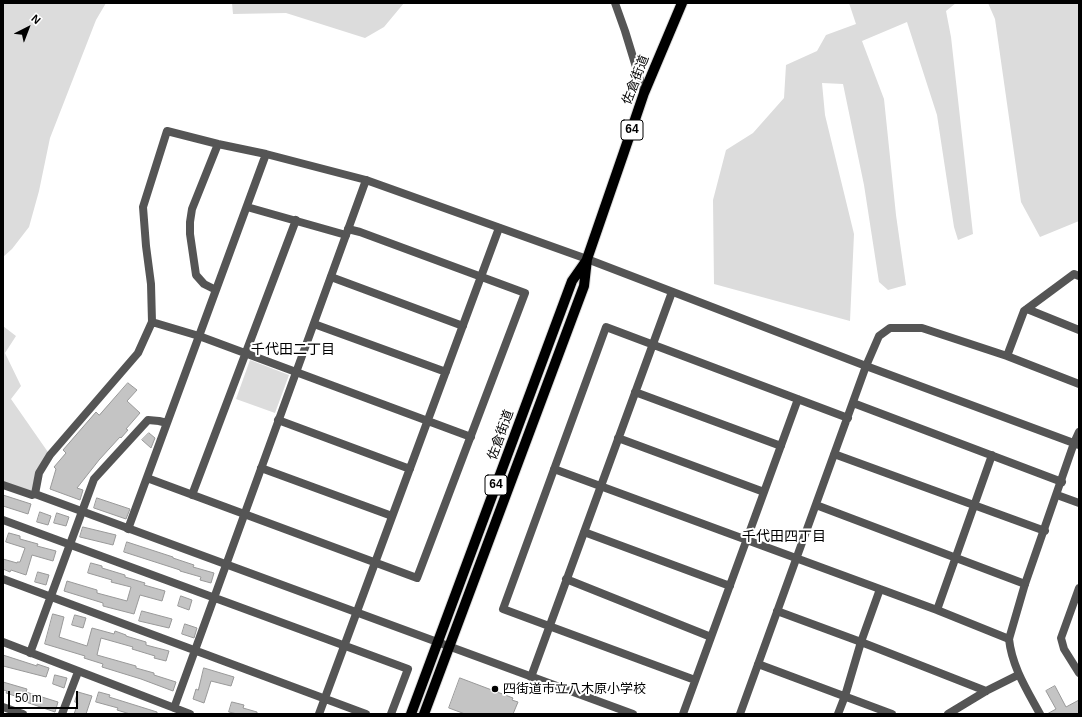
<!DOCTYPE html>
<meta charset="utf-8">
<style>
body{margin:0}
#map{position:relative;width:1082px;height:717px;overflow:hidden;background:#fff;font-family:Arial,sans-serif}
canvas{display:block}
.frame{position:absolute;inset:0;border:4px solid #000;pointer-events:none}
.north{position:absolute;left:8px;top:8px;width:40px;height:40px;-webkit-text-stroke:3px #fff;paint-order:stroke;rotate:42deg;font-size:11px;font-weight:700;line-height:16px;text-align:center;color:#000}
.north::after{content:'';display:block;margin:auto;width:14px;height:18px;background:#000;clip-path:polygon(50% 0,100% 100%,50% 72%,0 100%)}
.scale{position:absolute;left:8px;top:691px;width:70px;height:18px;box-sizing:border-box;border:2px solid #000;border-top:0;padding-left:5px;font-size:12px;line-height:14px;white-space:nowrap;color:#000;-webkit-text-stroke:3px #fff;paint-order:stroke}
</style>
<div id="map">
<canvas width="1082" height="717"></canvas>
<div class="frame"></div>
<div class="north">N</div>
<div class="scale">50 m</div>
</div>
<script>
const ctx = document.querySelector('canvas').getContext('2d');
ctx.lineJoin = 'round';
function paint(path, color) { ctx.fillStyle = color; ctx.fill(path, 'evenodd'); }
function trace(path, color, width, dash) { ctx.strokeStyle = color; ctx.lineWidth = width; ctx.lineCap = dash ? 'butt' : 'round'; ctx.setLineDash(dash || []); ctx.stroke(path); }
function label(font, color, halo, rows, align = 'center') {
  ctx.font = font + ' Arial,"Noto Sans JP",sans-serif'; ctx.lineWidth = 4; ctx.setLineDash([]); ctx.textBaseline = 'middle'; ctx.strokeStyle = halo; ctx.fillStyle = color; for (const [text, x, y, turn = 0] of rows) {
    ctx.save(); ctx.translate(x, y); ctx.rotate((+turn || 0) * Math.PI / 180); ctx.textAlign = isNaN(turn) ? turn : align; if (halo) ctx.strokeText(text, 0, 0); ctx.fillText(text, 0, 0); ctx.restore();
  }
}
const green = new Path2D(`
 M3 3H106L96 20 50 138 39 191 29 227 12 249 3 257Z
 M232 3H404L384 27 365 38 286 13 233 14Z
 M849 3H956L946 11 951 37 973 234 958 240 954 227 937 115 907 22 862 41 884 99 896 215 906 285 888 290 879 282 864 185 843 84 822 83 825 115 854 234 850 321 714 284 713 200 726 150 753 133 784 98 786 65 817 51 826 35 856 24Z
 M988 3H1079V221L1040 237 1021 202 995 19Z
 M3 326 16 336 5 353 21 386 11 399 50 455 32 495 3 485Z
 M250 360 289 375 275 413 236 399Z`);
const building = new Path2D(`
 M128 383 137 390 127 401 140 413 126 429 128 430 121 438 120 437 99 460 77 488 83 490 80 500 50 489 56 469 54 467 66 453 63 450 96 412 99 415Z
 M149 433 155 438 151 448 142 440Z
 M3 495 31 504 28 514 3 506Z
 M97 498 130 509 126 519 94 508Z
 M40 512 51 516 48 525 37 522Z
 M57 513 69 517 66 526 54 523Z
 M83 527 116 535 113 545 80 537Z
 M9 533 20 536V539L38 544 37 546 56 551 53 561 32 555 26 575 11 570 10 572 3 569V559L17 563V562H20L25 548 6 542Z
 M127 542 173 557V558L194 565 193 567 214 573 211 583 200 580 201 577 180 571V570L124 552Z
 M91 563 102 566V568L125 575V577L145 583 144 585 165 591 162 601 140 595 134 614 103 606V603L64 591 67 581 97 590V593L127 601 131 587 111 582 112 580 88 573Z
 M38 572 49 575 46 585 35 582Z
 M181 596 192 600 189 610 178 606Z
 M142 611 172 619 169 628 139 621Z
 M53 614 64 617 59 637 87 646 92 628 114 634 115 631 126 635V636L146 642V645L169 651 166 661 154 658 155 656 132 649 133 647 101 638 97 655 136 666V668L154 673V675L176 682 173 691 141 679 102 667 103 664 84 658 85 656 45 644Z
 M75 615 86 618 83 628 72 625Z
 M185 624 197 628 194 638 182 634Z
 M3 655 37 666V664L49 668 46 677 3 666Z
 M204 668 234 677 231 686 211 681 204 703 193 699 196 689 198 690Z
 M55 675 67 678 64 688 53 684Z
 M460 678 513 698 512 700 518 702 513 714H465L449 708Z
 M3 682 27 689 26 692 58 702 55 712 26 702 27 700 6 693 7 691 3 690Z
 M1055 686 1066 707 1079 700V714H1047L1056 709 1046 691Z
 M78 692 92 696 86 714H74L78 703 75 702Z
 M99 692 110 695 109 697 157 712V714H130L117 710 118 708 96 702Z
 M232 702 244 705 243 708 257 712V714H237L229 712Z`);
const minor = new Path2D(`
 M615 3 625 31 644 93
 M247 207 346 235
 M331 277 463 326
 M216 290 204 284 196 275 190 234V222L192 209 218 144
 M1027 309 1079 330
 M152 322 199 336 471 437
 M314 324 446 372
 M1007 356 1024 311 1074 274 1079 276
 M635 392 781 446
 M853 403 1062 482
 M278 420 410 469
 M618 438 764 492
 M1074 443 1079 432
 M834 454 1045 531
 M261 468 392 516
 M554 469 937 610 1009 639
 M147 478 417 578 525 293 360 232 348 229
 M3 485 32 495 35 494 39 473 50 455 138 353 152 322 151 284 146 246 143 207 167 131 218 144 266 154 366 180
 M192 495 296 220
 M1057 495 1079 503
 M816 505 1025 584
 M3 520 408 669 391 714
 M128 529 266 154
 M584 532 730 586
 M3 579 366 714
 M566 579 711 637
 M1079 588 1061 638 1064 649 1079 673
 M937 610 992 455
 M777 611 861 642 986 691
 M3 642 190 714
 M30 653 94 479 148 420 159 421 167 423
 M758 664 892 714
 M531 677 672 292
 M695 680 503 609 606 327 848 418
 M3 707 23 714
 M174 708 226 565
 M62 714 78 672
 M319 714 499 228
 M683 714 798 399
 M740 714 866 366 879 336 890 328H922L1007 356 1079 384
 M838 714 845 696 861 642 880 589
 M948 714 986 691 1018 675`);
const tertiary = new Path2D(`
 M35 494 633 714
 M226 565 366 180 587 259 866 366 1079 445
 M1040 714C1027 690 1012 667 1009 639L1025 584 1074 443`);
const primary = new Path2D(`
 M411 714 572 281 586 261
 M424 714 584 286 587 259 624 152 644 93 682 3`);
const markers = [
 [495,689,4,"#000"]
];
const shields = [
 [632,130,22],
 [496,485,22]
];
const shieldNames = [
 ["64",632,130],
 ["64",496,485]
];
const streetNames = [
 ["佐倉街道",636,80,-69],
 ["佐倉街道",501,435,-70]
];
const poiNames = [
 ["四街道市立八木原小学校",503,689]
];
const neighbourhoodNames = [
 ["千代田二丁目",293,350],
 ["千代田四丁目",784,537]
];
paint(green, '#dcdcdc');
paint(building, '#c4c4c4');
trace(building, '#999', 1);
trace(primary, '#dbdbdb', 12);
trace(minor, '#555', 8);
trace(tertiary, '#555', 8);
trace(primary, '#000', 10);
for (const [x, y, r, color] of markers) { const dot = new Path2D(); dot.arc(x, y, r, 0, 2 * Math.PI); ctx.fillStyle = color; ctx.fill(dot); trace(dot, '#fff', 1.5); }
for (const [x, y, w] of shields) { const box = new Path2D(); box.roundRect(x - w / 2, y - 10, w, 20, 3); ctx.fillStyle = '#fff'; ctx.fill(box); trace(box, '#000', 1); }
label('bold 12px', '#000', null, shieldNames);
label('13px', '#000', '#fff', streetNames);
label('13px', '#000', '#fff', poiNames, 'left');
label('14px', '#000', '#fff', neighbourhoodNames);
</script>
